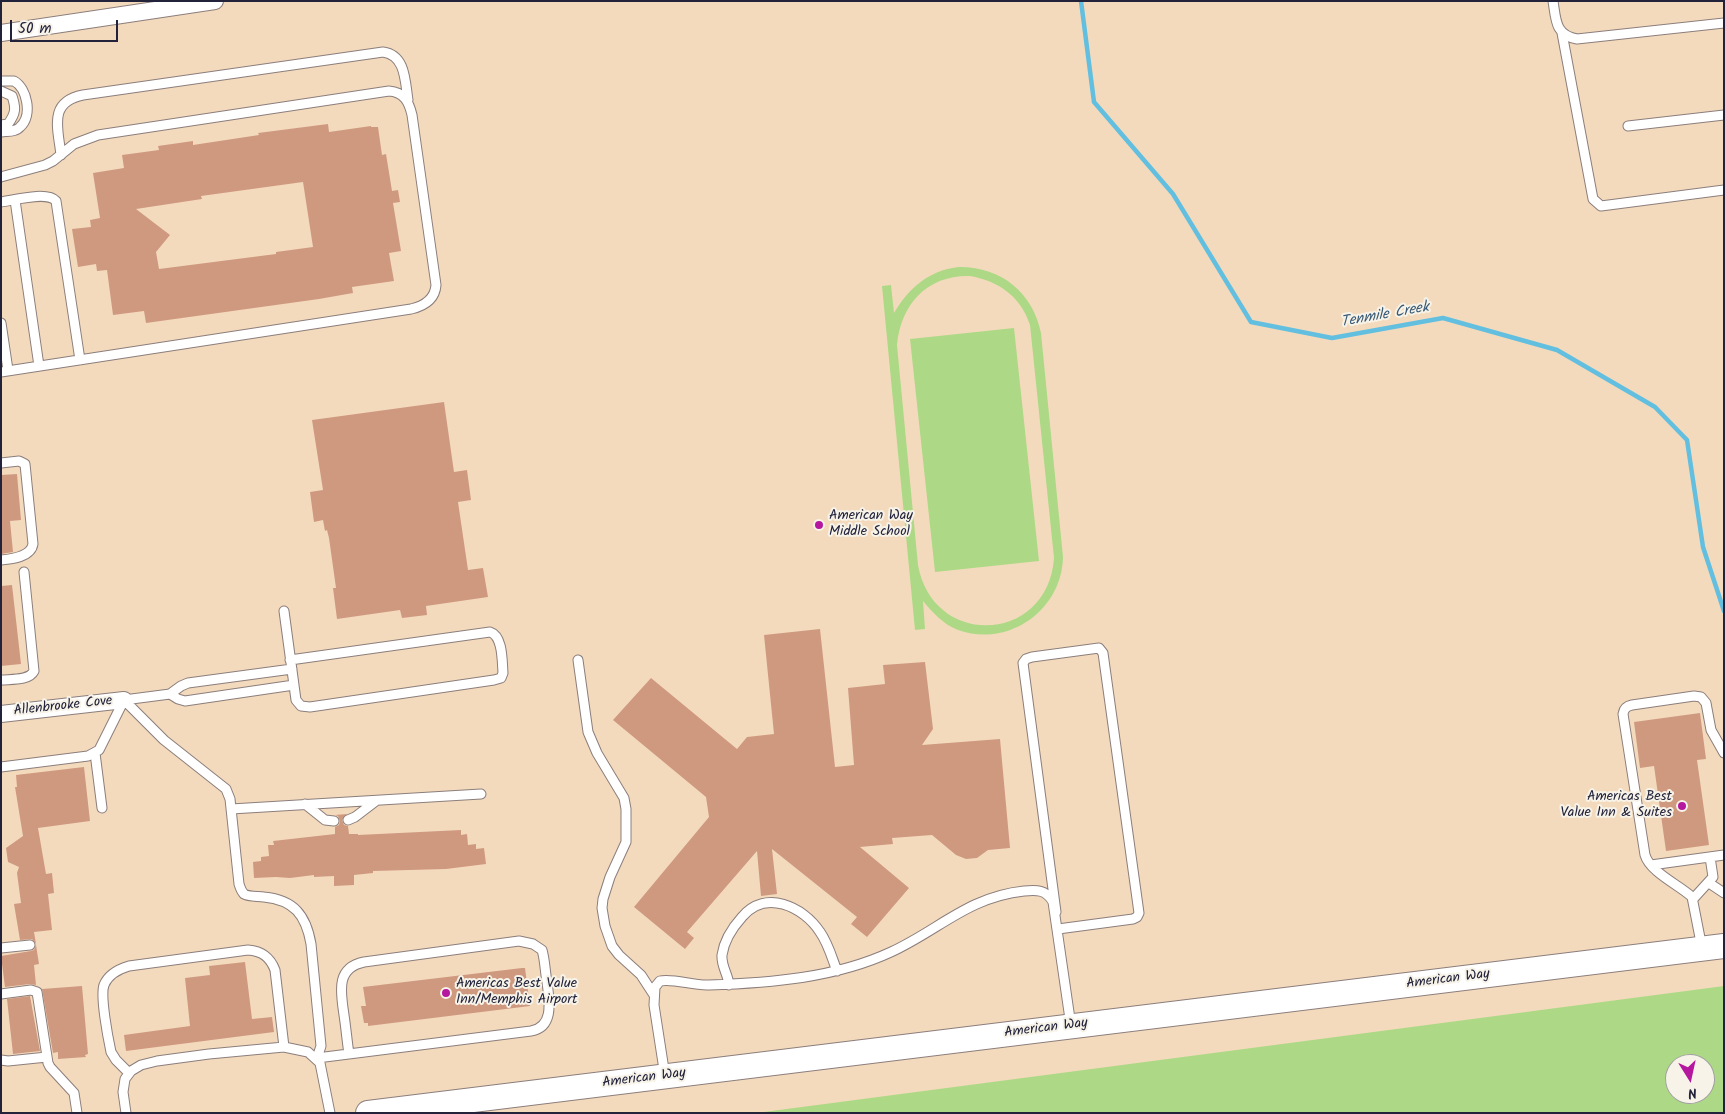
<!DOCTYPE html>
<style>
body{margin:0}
#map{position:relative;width:1725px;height:1114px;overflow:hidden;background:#f4dabc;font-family:Kalam,sans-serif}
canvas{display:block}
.frame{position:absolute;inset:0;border:2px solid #22223b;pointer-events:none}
.north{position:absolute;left:1665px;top:1054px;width:50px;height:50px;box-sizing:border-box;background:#f7f3e8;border:1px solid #a29fa3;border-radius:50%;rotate:170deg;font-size:14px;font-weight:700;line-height:20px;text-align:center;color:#22223b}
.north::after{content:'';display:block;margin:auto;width:18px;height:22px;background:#b5179e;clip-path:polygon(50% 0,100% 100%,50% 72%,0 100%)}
.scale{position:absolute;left:10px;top:20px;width:108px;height:22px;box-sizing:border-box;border:2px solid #22223b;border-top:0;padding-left:6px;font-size:15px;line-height:18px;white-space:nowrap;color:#22223b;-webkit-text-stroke:4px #f7f3e8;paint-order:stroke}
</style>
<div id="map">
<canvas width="1725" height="1114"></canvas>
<div class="frame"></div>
<div class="north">N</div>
<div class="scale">50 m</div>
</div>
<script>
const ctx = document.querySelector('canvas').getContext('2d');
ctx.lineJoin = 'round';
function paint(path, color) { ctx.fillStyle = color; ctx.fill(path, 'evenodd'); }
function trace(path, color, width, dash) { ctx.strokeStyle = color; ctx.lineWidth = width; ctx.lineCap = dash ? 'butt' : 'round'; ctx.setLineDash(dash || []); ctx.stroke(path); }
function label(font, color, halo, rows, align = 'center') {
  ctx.font = font + ' Kalam,sans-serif'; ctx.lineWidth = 4; ctx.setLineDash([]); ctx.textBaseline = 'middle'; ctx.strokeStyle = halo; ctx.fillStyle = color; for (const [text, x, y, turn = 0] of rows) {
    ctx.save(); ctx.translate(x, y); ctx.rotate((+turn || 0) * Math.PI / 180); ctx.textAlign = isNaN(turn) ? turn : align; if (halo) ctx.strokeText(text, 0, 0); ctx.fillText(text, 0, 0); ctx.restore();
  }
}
const green = new Path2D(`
 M958 267C1000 266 1033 292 1041 333L1063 557C1062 610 1009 648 958 630 943 624 933 613 923 601L925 629 915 630 882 286 891 285 894 313C909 288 928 271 958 267ZM970 276C999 281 1021 297 1030 325L1054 558C1048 644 933 649 918 565L897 345C901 304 927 275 970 276Z
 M1014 328 1039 561 935 572 910 339Z
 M1724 986V1113H756ZM1675 1064H1705V1094H1675Z`);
const stream = new Path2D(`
 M1081 1 1094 102 1173 194 1251 322 1332 338 1443 318 1557 350 1655 407 1687 440 1703 547 1724 611`);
const building = new Path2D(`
 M328 124 329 132 371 126V127H378L382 155 386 154 392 191 398 190 400 202 393 203 401 251 389 253 394 281 352 287 353 293 319 299 146 323 144 311 113 315 107 270 97 271 96 264 78 267 72 229 91 227 90 220 100 218 93 173 124 168 122 155 159 150 158 146 193 141V145L259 135 258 133ZM303 182 313 247 276 252V254L159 269 156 252 170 235 136 209 202 199 201 196Z
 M444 402 454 472 467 470 471 500 458 502 468 570 483 568 488 597 426 606 427 615 402 618 400 610 337 619 333 588H336L329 538 327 530 325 531 323 520 314 522 310 492 323 490 312 420Z
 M17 474 21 520 10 521 13 552 1 554V475Z
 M12 585 21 664 1 666V586Z
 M820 629 835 767 854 765 848 688 885 684 883 665 925 662 933 729 922 745 1000 739 1010 848 988 850 977 858 966 859 956 855 932 835 892 838 893 844 860 847 909 888 867 937 851 924 857 917 772 849 777 894 761 896 757 851 687 932 694 938 685 949 634 907 709 817 706 797 613 720 651 678 737 749 747 737 774 734 764 635Z
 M1700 713 1706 759 1697 760 1709 845 1666 851 1654 766 1640 768 1634 722Z
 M84 767 90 821 38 828 46 874 52 873 54 893 48 894 52 930 34 932 36 944 32 939 20 940 14 904 21 903 17 873 19 867 8 862 6 848 23 836 15 787H17L16 775Z
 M347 814 342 820 344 825 348 826 349 834H358V835L461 830V835L467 834 468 845 476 844V849L484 848 486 864 446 869 373 871V873L354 875V885L334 886V876L314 877V875L290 878 276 877 254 878 253 862 261 861V857L269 856 268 845H274L273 841 335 834V827L339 825 340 821 338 816 335 815Z
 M36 945 39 964 34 965 36 985 30 984 5 987 1 956 31 951 34 950Z
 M245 962 252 1019 272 1017 274 1032 126 1051 124 1035 190 1026 185 978 210 975 209 966Z
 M522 968H525L530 1006 368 1026V1023H364L361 1006H366L363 987Z
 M82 986 88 1054 85 1055 86 1057 58 1059V1052L53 1053 42 989Z
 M30 996 40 1051 13 1054 7 999Z`);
const lane = new Path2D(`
 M1553 1C1556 20 1555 35 1577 39L1724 23
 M1562 33 1593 199 1601 206 1724 190
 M1 81H14C27 88 33 116 20 127 16 132 8 131 1 132
 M1 91 12 96C16 108 16 113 8 124L1 125
 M1628 126 1724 115
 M61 155C58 128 48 102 83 95L383 52C406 55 405 82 408 100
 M1 177 45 165 53 161 74 144 98 135 389 91C404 92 409 102 412 115L436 285C435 299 424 306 411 309L1 372
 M15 200 39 366
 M1 202C15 200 47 191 56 201L80 360
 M1 323 8 370
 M1 463 19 461 25 464 33 544C31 557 12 559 1 560
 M284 611 296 700 301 706 310 707 494 680 501 678 503 673C502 661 503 636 490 632L290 660
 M578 660 588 732 597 753 624 798 626 809V842L610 877 603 899 602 908 605 926 612 946 619 955 641 975 654 995
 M1 680C11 679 29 681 34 671L24 572
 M170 694 178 699 185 701 294 685
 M124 700 164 740 226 789 230 799 239 884C240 887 241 891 244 894 249 897 258 896 264 897 294 900 306 915 311 944L321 1046 317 1058
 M124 700 170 694 181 686 188 683 292 669
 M95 753 102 808
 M1 767 88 756 99 750 124 700
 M305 804 325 820 334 821
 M231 809 481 794
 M348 820 355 817 376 801
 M1651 865 1724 855
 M1709 883 1724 893
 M1693 899 1713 877 1710 857
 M1056 912 1023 663 1026 659 1032 657 1099 648 1103 653 1139 913 1137 917 1133 919 1058 929
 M1 948 30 945
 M1702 948 1692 897C1679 885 1650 872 1645 855L1623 714C1624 708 1627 706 1632 705L1694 696 1701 697 1706 703 1711 730 1724 753
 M729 985C728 974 721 966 722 955 724 941 733 927 742 917 765 889 803 906 820 932 828 943 832 958 837 971
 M1 994 31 990 37 992 48 1063 50 1067 74 1093 77 1113
 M317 1058C388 1049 459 1040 531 1031 555 1027 549 999 547 982 545 971 545 960 542 950L533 944 519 941 364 962C335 968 341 993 344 1015 346 1028 347 1041 349 1054
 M1 1060 8 1061 47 1057
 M129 1073 116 1060 111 1052C108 1038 100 996 104 985 108 975 119 969 129 966L248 950C262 951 270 957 275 970L284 1047
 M665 1076 654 1005 655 987 660 981C673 978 694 986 709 985 770 983 835 978 891 952 939 930 968 897 1024 891 1036 890 1046 889 1053 902L1071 1026
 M126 1113 123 1092 125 1079 131 1071 141 1065 157 1061 209 1054 284 1047 308 1052 320 1063 330 1113`);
const street = new Path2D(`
 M1 33 215 1
 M1 714 124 700`);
const secondary = new Path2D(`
 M368 1113 1724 946`);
const markers = [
 [819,525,5,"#b5179e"],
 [1682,806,5,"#b5179e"],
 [446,993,5,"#b5179e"]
];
const poiNames = [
 ["American Way",829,517],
 ["Middle School",829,533],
 ["Americas Best",1672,798,"right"],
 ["Value Inn & Suites",1672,814,"right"],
 ["Americas Best Value",456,985],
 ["Inn/Memphis Airport",456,1001]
];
const streetNames = [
 ["Allenbrooke Cove",63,707,-6],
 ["American Way",1448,980,-7],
 ["American Way",1046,1029,-7],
 ["American Way",644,1079,-7]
];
const waterNames = [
 ["Tenmile Creek",1385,316,-10]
];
paint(green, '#add986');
trace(stream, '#62bfe0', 4.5);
paint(building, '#cf9980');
trace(lane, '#8b7e7c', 11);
trace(street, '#8b7e7c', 18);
trace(secondary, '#8b7e7c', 26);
trace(lane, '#fff', 9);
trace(street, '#fff', 16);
trace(secondary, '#fff', 24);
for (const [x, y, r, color] of markers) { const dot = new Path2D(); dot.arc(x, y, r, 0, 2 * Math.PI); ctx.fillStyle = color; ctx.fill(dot); trace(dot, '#f7f3e8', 2); }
label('14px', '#22223b', '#f7f3e8', poiNames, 'left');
label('14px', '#22223b', '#f7f3e8', streetNames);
label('italic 15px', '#385975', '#f7f3e8', waterNames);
</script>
